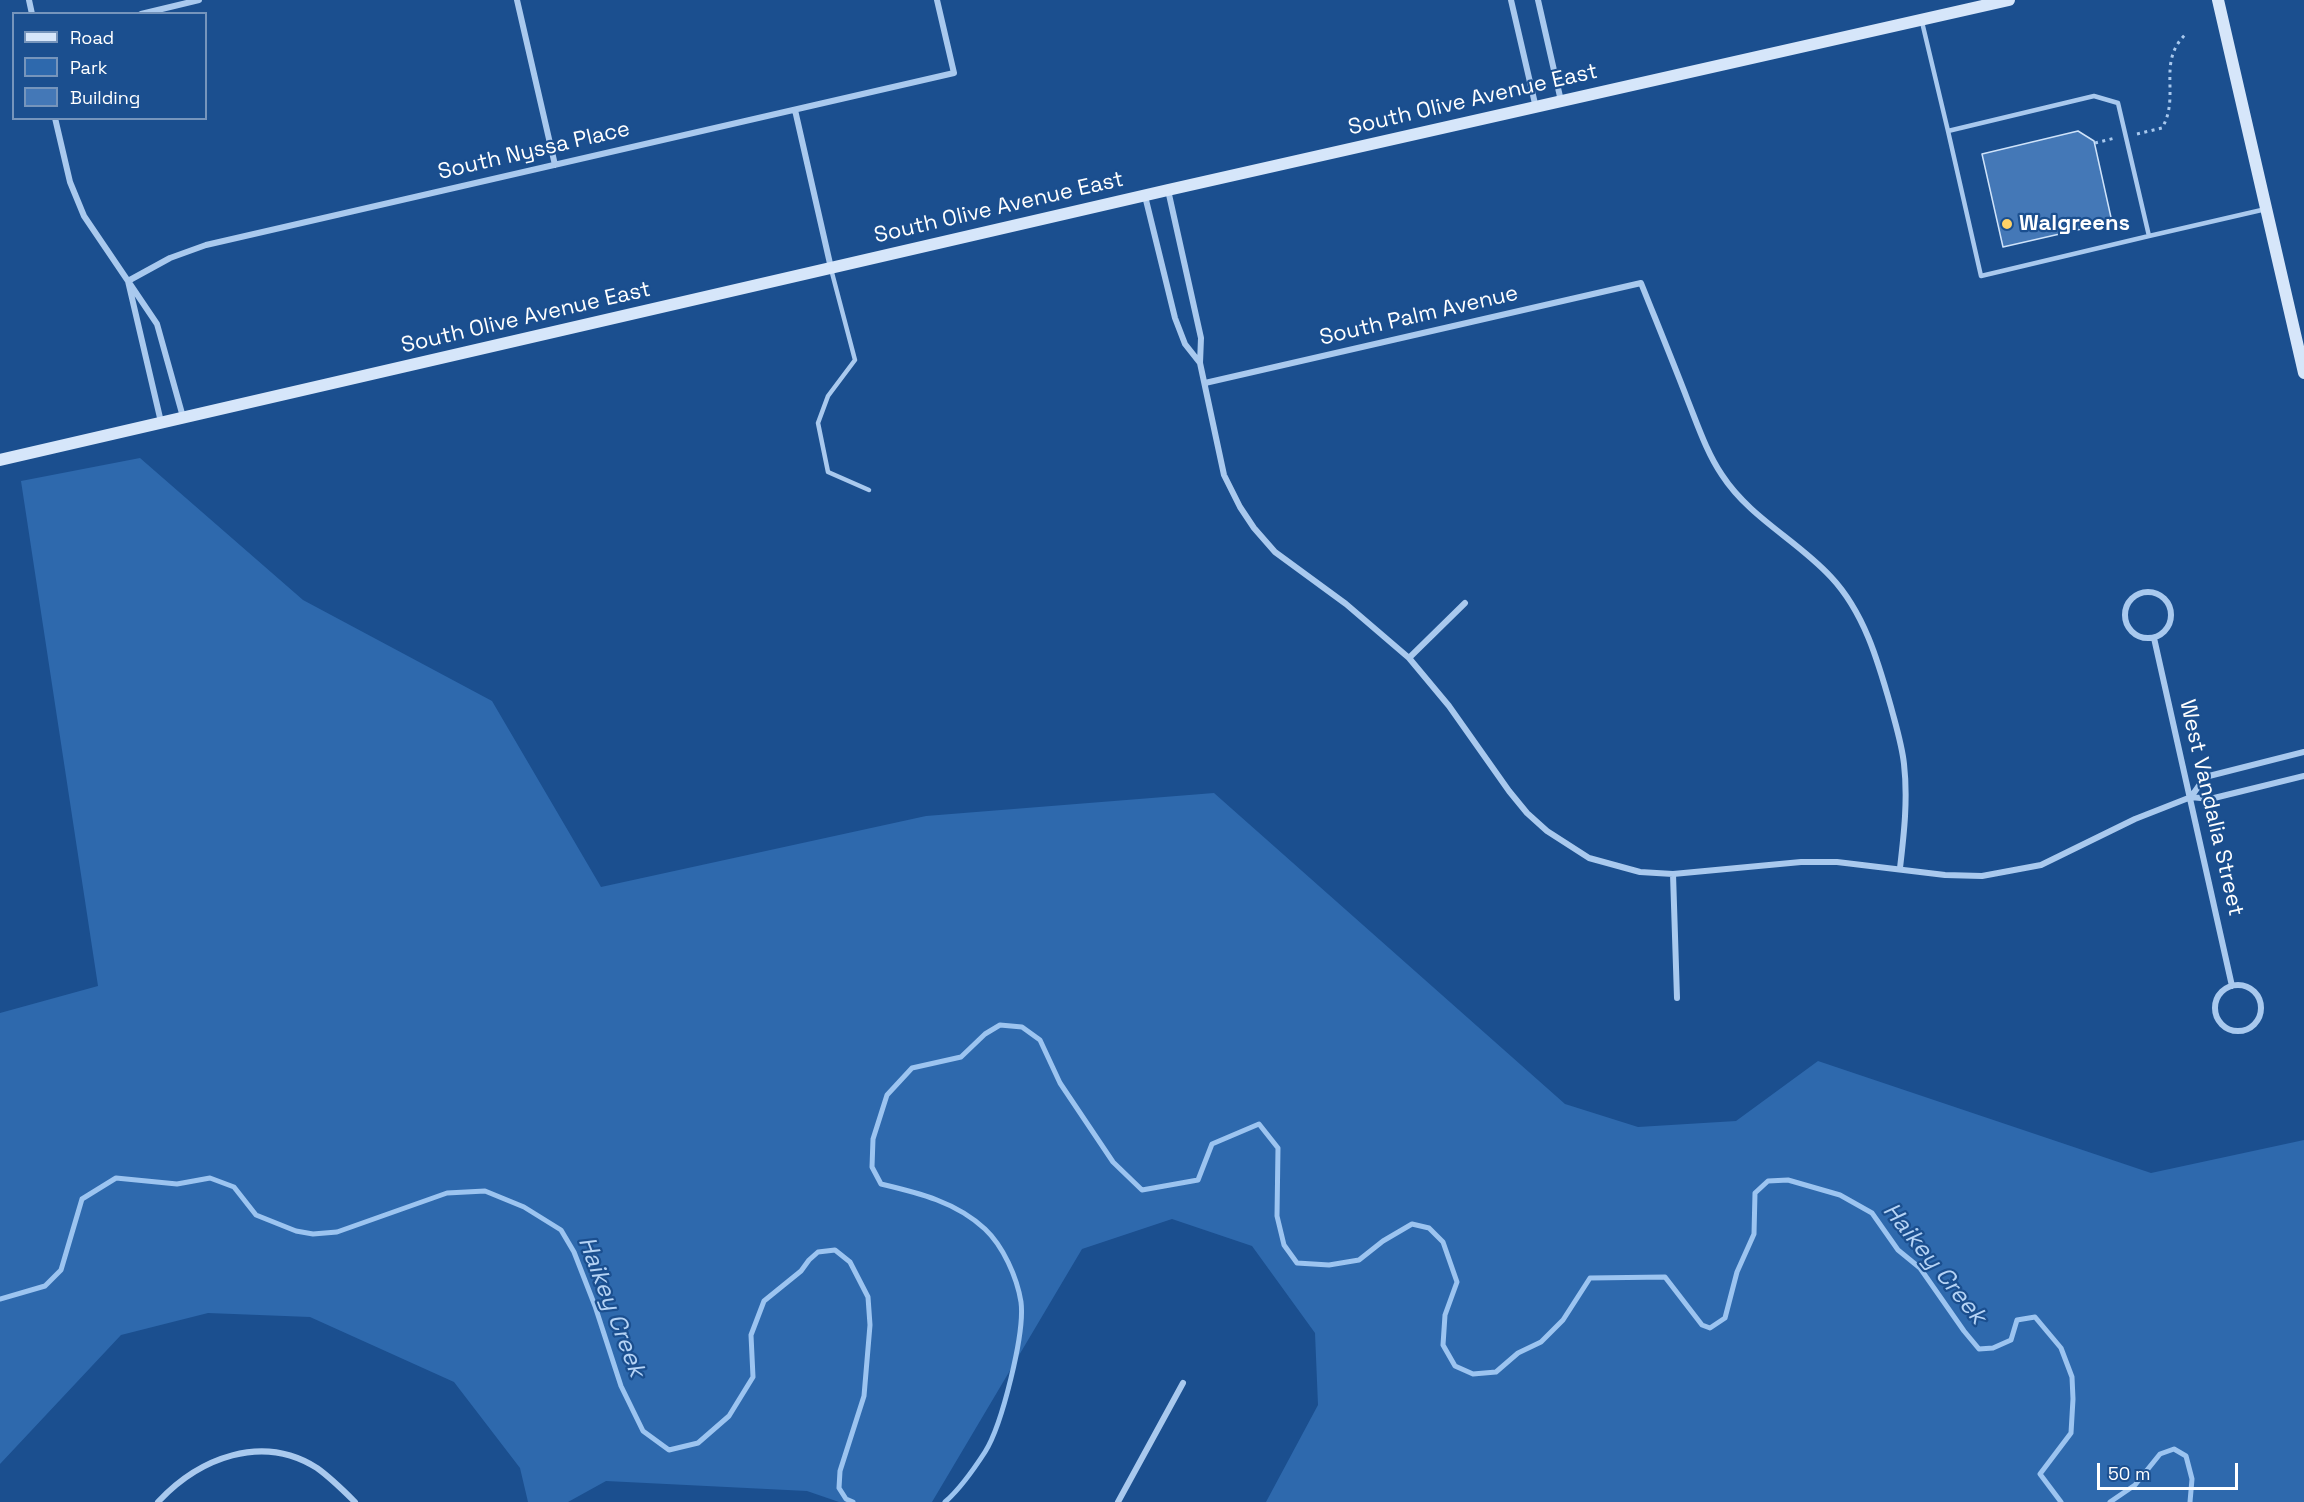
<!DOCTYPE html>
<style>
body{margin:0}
#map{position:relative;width:2304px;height:1502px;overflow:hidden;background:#1b4f8f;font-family:"Space Grotesk",sans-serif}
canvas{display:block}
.legend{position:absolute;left:12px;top:12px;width:195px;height:108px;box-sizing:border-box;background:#1b4f8f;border:2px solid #7695bc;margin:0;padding:8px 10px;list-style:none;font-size:18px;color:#fff}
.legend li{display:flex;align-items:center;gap:12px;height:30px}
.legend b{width:30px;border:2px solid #7695bc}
.scale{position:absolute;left:2097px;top:1463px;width:141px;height:27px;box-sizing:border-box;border:3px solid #fff;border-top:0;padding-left:8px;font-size:18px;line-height:21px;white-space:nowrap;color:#fff;-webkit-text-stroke:4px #1b4f8f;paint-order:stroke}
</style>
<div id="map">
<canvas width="2304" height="1502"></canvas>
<ul class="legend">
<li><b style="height:8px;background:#d6e6fa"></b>Road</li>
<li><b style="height:16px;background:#2e69ad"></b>Park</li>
<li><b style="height:16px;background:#4478b7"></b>Building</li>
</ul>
<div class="scale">50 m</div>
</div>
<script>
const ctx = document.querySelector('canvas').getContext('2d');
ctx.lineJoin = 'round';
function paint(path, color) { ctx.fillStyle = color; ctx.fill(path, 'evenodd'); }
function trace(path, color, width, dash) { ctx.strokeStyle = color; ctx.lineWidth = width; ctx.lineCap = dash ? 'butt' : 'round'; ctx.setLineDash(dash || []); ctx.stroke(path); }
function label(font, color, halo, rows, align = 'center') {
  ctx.font = font + ' "Space Grotesk",sans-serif'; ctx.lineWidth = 4.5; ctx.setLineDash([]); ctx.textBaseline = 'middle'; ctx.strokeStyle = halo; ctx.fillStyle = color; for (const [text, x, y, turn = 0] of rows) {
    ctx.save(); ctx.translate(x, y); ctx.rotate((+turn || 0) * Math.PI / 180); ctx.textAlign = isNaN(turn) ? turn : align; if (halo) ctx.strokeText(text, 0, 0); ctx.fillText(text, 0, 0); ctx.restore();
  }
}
const green = new Path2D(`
 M140 458 303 600 492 701 601 887 926 816 1214 793 1565 1104 1638 1127 1736 1121 1818 1061 2151 1173 2304 1140V1502H1266L1318 1405 1315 1333 1252 1246 1172 1219 1082 1249 932 1502H839L807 1491 606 1481 568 1502H528L520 1468 454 1382 310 1317 208 1313 121 1335 0 1464V1013L98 986 21 481Z`);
const stream = new Path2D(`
 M0 1299 45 1286 61 1270 82 1199 116 1178 177 1184 210 1178 234 1187 256 1215 296 1231 313 1234 337 1232 447 1193 485 1191 524 1207 561 1230 574 1252 595 1306 621 1386 643 1431 669 1450 698 1443 729 1416 753 1377 751 1335 764 1301 801 1271 809 1260 818 1252 835 1250 850 1262 868 1297 870 1325 864 1396 840 1471 839 1488 846 1499 853 1502
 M945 1502C960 1489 974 1469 985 1452 1002 1425 1025 1333 1021 1302 1017 1277 1003 1246 985 1229 956 1202 919 1193 881 1184L872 1167 873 1139 887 1095 912 1068 961 1057 985 1034 1000 1025 1022 1027 1040 1040 1060 1083 1113 1162 1142 1190 1198 1180 1212 1144 1259 1124 1278 1148 1277 1216 1284 1245 1297 1263 1329 1265 1359 1260 1383 1241 1412 1224 1429 1228 1443 1242 1457 1282 1445 1315 1443 1345 1455 1366 1473 1374 1496 1372 1518 1353 1541 1342 1563 1320 1590 1278 1665 1277 1702 1325 1710 1328 1725 1318 1737 1272 1754 1234 1755 1193 1768 1181 1788 1180 1840 1195 1872 1213 1898 1250 1920 1268 1964 1331 1979 1349 1993 1348 2011 1340 2017 1320 2035 1317 2061 1348 2072 1377 2073 1399 2071 1433 2040 1474 2061 1502
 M2110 1502 2135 1485 2160 1454 2174 1449 2186 1456 2192 1479 2190 1502`);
const building = new Path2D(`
 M2078 131 2094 141 2112 222 2003 247 1982 154Z`);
const path = new Path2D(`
 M2137 134 2162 128C2181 96 2156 62 2186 34
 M2095 143 2115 138`);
const lane = new Path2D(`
 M1922 22 1948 131 2094 96 2118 103 2149 236 2266 209
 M1948 131 1981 276 2149 236
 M831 269 855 360 828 396 818 423 828 472 869 490`);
const street = new Path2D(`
 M29 0 32 14
 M517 0 555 165
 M1511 0 1536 108
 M1538 0 1561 101
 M141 14 199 0
 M795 110 831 268
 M55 118 70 182 84 216 128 281 170 258 206 245 954 73 937 0
 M1168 190 1201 338 1200 363 1224 475 1240 507 1254 528 1275 552 1346 604 1409 658 1449 706 1509 791 1527 813 1547 831 1589 858 1640 872 1673 874 1801 862H1837L1945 875 1982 876 2041 865 2135 819 2191 797 2210 799 2304 776
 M1145 196 1175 318 1185 344 1200 363
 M1205 383 1641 283C1657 323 1673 362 1688 401 1698 426 1707 453 1722 475 1750 518 1797 540 1831 577 1864 612 1878 661 1891 707 1896 726 1902 745 1904 764 1908 799 1904 834 1900 868
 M161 422 128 281 157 324 183 417
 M2125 615a23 23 0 1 1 46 0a23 23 0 1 1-46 0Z
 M2154 638 2232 986
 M1409 658 1465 603
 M2191 797 2205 777 2304 752
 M1673 874 1677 998
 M2215 1008a23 23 0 1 1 46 0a23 23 0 1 1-46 0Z
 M158 1502C199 1458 262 1433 317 1468 331 1478 343 1490 355 1502
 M1118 1502 1183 1383`);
const secondary = new Path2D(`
 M2218 0 2304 373
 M0 460 1168 190 2009 0`);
const markers = [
 [2007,224,6,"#ffd166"]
];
const streetNames = [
 ["South Olive Avenue East",1473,100,-13],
 ["South Nyssa Place",534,151,-13],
 ["South Olive Avenue East",999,208,-13],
 ["South Palm Avenue",1419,316,-13],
 ["South Olive Avenue East",526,318,-13],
 ["West Vandalia Street",2211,808,77]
];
const poiNames = [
 ["Walgreens",2019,224]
];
const waterNames = [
 ["Haikey Creek",1934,1264,51],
 ["Haikey Creek",611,1307,69]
];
paint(green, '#2e69ad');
trace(stream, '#9cc4f0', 5);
paint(building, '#4478b7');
trace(building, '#cfe3fa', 1.5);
trace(path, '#a9c9ee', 3, [3, 4.5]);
trace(lane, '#a9c9ee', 4.5);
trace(street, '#a9c9ee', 6);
trace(secondary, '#d6e6fa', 12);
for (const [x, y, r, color] of markers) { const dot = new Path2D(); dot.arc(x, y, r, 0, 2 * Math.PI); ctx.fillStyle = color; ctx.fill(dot); trace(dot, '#1b4f8f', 2); }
label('22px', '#fff', '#1b4f8f', streetNames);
label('bold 22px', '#fff', '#1b4f8f', poiNames, 'left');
label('italic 24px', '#b5d3f5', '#1b4f8f', waterNames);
</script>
